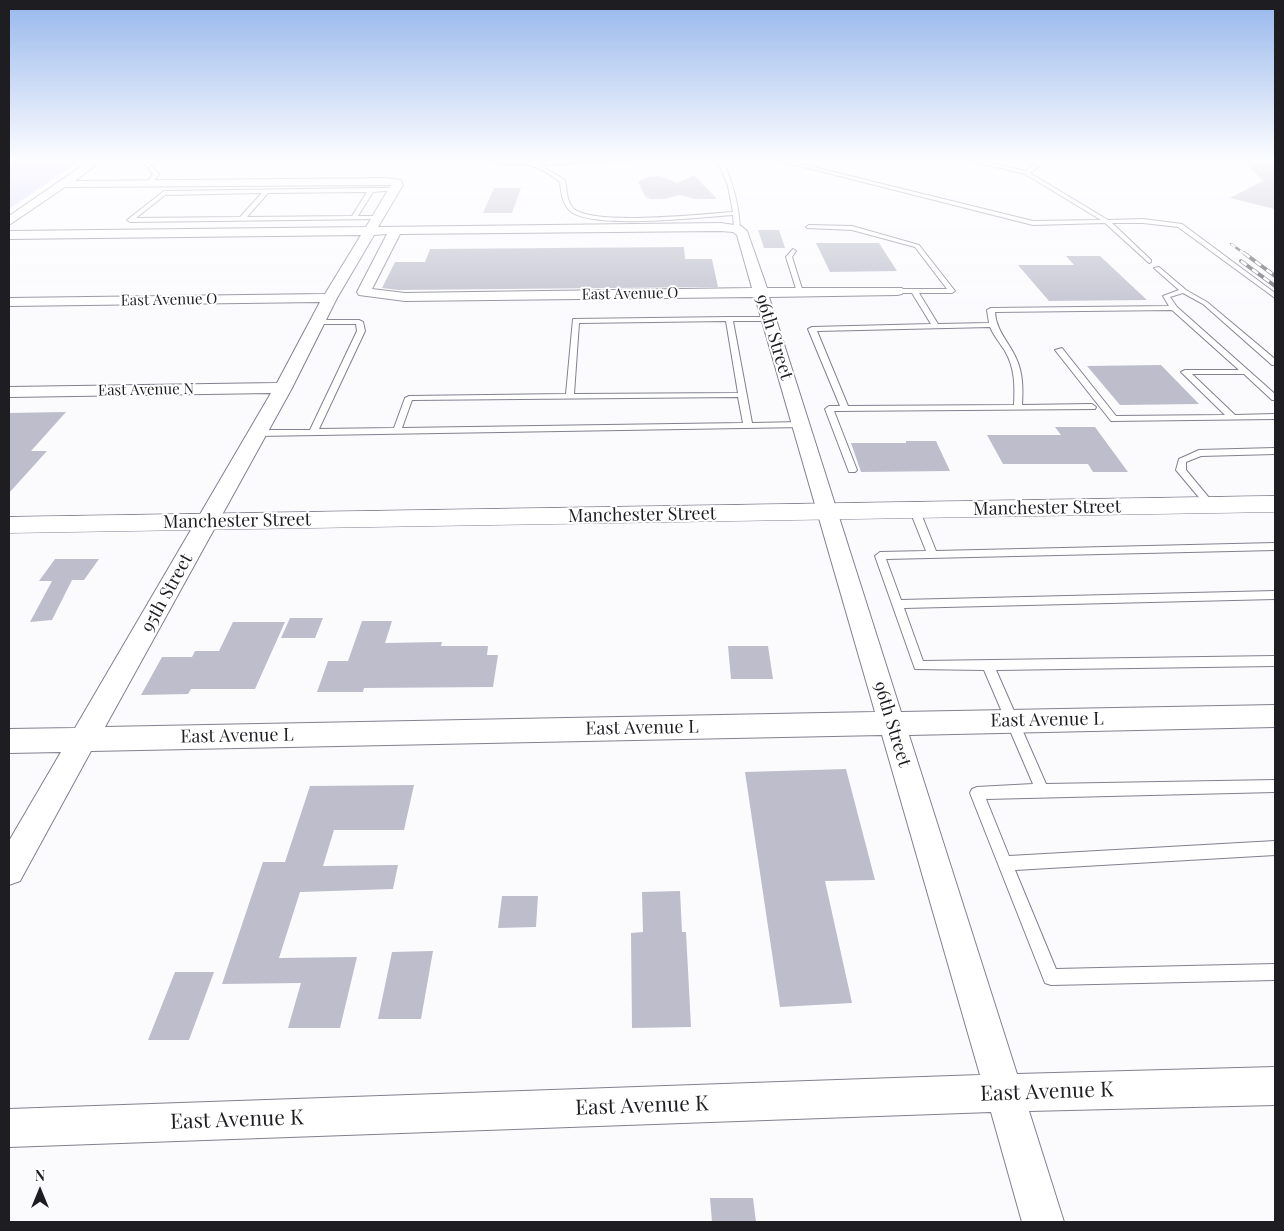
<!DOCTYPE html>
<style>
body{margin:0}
#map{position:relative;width:1284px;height:1231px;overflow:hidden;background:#fbfbfe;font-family:"Playfair Display",serif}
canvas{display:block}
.frame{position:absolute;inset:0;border:10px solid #1d1d22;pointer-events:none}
.north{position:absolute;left:15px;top:1166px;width:50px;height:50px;-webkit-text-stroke:4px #fff;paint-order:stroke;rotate:0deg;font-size:14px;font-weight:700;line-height:20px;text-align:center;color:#1d1d22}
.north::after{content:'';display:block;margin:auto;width:18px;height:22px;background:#1d1d22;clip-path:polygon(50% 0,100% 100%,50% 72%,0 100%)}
</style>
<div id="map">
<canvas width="1284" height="1231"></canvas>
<div class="frame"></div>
<div class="north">N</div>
</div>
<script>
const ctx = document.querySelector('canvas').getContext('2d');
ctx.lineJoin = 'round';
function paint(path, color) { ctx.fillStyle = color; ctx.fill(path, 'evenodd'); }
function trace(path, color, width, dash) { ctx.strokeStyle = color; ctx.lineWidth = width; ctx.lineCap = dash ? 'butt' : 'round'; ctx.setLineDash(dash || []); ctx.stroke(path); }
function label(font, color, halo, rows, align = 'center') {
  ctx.font = font + ' "Playfair Display",serif'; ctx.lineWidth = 4; ctx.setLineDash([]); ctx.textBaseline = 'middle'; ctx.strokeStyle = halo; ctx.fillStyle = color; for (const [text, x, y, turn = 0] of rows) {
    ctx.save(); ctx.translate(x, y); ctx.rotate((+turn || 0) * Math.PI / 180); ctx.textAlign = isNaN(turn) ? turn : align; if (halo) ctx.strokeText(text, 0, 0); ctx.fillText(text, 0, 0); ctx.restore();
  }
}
const green = new Path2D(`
 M9 161H79L9 209Z`);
const building = new Path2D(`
 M1244 161H1275V209L1230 198 1263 181Z
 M694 175 717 199H695L680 195 664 199H650L645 196 638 182 648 177 660 176 677 183Z
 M494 188H521L512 213H483Z
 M758 230H779L785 248H764Z
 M816 243H879L897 271 830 272Z
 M684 247 685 259H712L718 287 398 290 382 288 395 262H425L430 249Z
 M1066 256H1100L1147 300 1049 301 1018 265H1074Z
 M1161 365 1199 404 1120 405 1087 366Z
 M66 412 31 451H47L9 493V413Z
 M1055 427H1095L1128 472H1093L1088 464H1003L987 435H1061Z
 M906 441H936L950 471 861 472 851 443H906Z
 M55 559H99L84 580H72L52 620 30 622 52 581H39Z
 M290 618H323L315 638H281Z
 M362 621H392L385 643 442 642 441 646H488L487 655H498L493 687 364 688 363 692H317L328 661H348Z
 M233 622H285L255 689H191L188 694 141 695 162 657H192L195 651H219Z
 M728 646H768L773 679H731Z
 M846 769 875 880 825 881 852 1003 780 1007 745 772Z
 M414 785 404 830H334L323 866 398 865 393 889 300 892 279 958 357 957 340 1028H288L301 983 222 984 263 862H285L310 786Z
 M680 891 682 932H686L691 1027 632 1028 631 933 643 932 642 892Z
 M502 896H538L536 927 498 928Z
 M433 951 421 1019H378L392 952Z
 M175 972H214L189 1040H148Z
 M710 1198H753L756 1222H712Z`);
const service = new Path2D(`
 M142 161H147L159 174 152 184 147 183 153 174Z
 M489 161 534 163 631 161 540 165 565 180C567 188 566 202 574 209 595 226 703 214 733 212L728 186 718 161H723C733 183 739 205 740 229L737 231 734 229 733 215C702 217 592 230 570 211 562 204 561 191 560 182 552 176 543 169 532 166 518 162 502 167 489 161Z
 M780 161H789L1033 221 1101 220 1025 174 972 161H982L1026 171 1039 161H1045L1030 173 1108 220 1143 219 1182 224 1275 293V298L1178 227 1143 223H1112L1151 260V262L1149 263 1105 223 1033 225Z
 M371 188H394L397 190 373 192 358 216H379L381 219 130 222 127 220 164 191ZM367 192 352 216 247 217 268 193ZM262 193 240 217 136 218 165 195Z
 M809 225 852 226 919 245 955 291 952 293H919L938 324 989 323 987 310 991 308 1169 306 1163 296 1179 290 1154 268 1159 267 1186 290 1207 302 1275 359V365H1272L1203 304 1183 293 1170 297 1177 307 1275 394V400H1272L1244 374H1192L1235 415 1275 414V419L1111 421 1055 350 1062 348 1116 416 1225 415 1181 372 1185 370H1239L1172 310 995 312C996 331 1009 342 1016 358 1023 373 1023 389 1022 405L1092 404 1096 407 1095 409 834 411 857 470 855 472H849L825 409 829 406H840L808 329 812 327 931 324 912 293H897L894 291 897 289H947L915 247 852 230 807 228 806 227ZM990 327C994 336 1000 343 1005 351 1015 368 1015 386 1014 405L848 406 817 331Z
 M793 249 796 251 792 257 803 292 800 294 797 292 786 257Z
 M729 317H768L772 319 768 321H733L752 423 801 422 805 425 804 427 258 436 254 433 258 430H310L357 331 356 324H315V320H359L363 322 365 331 319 429 394 428 405 398 409 396 566 394 573 319ZM726 321 738 393 574 394 579 323ZM738 397 743 423 402 428 412 400Z
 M1275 448V454L1201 456 1186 462V470L1215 505 1210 508 1207 507 1176 470 1179 459 1199 450Z
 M915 508 920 511 936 551 1275 543V550L886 559 901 600 1275 591V599L904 608 923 661 1275 656V666L996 670 1046 784 1275 780V792L986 799 1009 856 1275 841V855L1015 870 1056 969 1275 964V980L1051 985 1045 983 970 793 972 789 977 787 1033 784 984 670 915 669 875 556 880 552 926 551 910 511Z`);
const minor = new Path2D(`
 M89 161H101L75 181 387 178 401 180 403 185 378 227 721 223 741 226 747 231 767 288H902L904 291 902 294 897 295 769 297 901 712 1275 705V727L909 735 1017 1074 1275 1067V1105L1029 1111 1064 1222H1022L991 1112 9 1147V1109L980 1075 882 735 91 751 20 881 9 885V841L61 752 9 753V729L75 728 271 393 9 397V387L277 383 320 302 9 306V298L325 294 361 235 9 239V231L366 227 391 185 65 187 9 225V216ZM721 231 733 232 737 235 752 288 405 293 372 289 400 234ZM387 234 357 292 359 295 405 301 755 297 875 712 105 727 292 388 337 298 374 235Z`);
const tertiary = new Path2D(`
 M1275 496V512L9 533V517Z`);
const railFar1 = new Path2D(`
 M1231 244 1245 254`);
const rail = new Path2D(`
 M1244 253 1275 276
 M1241 261 1275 286`);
const farStreetnames = [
 ["East Avenue O",630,294,-1],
 ["East Avenue O",169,300,-1],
 ["East Avenue N",146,390,-1]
];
const streetNames = [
 ["96th Street",774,337,73],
 ["Manchester Street",1047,508,-1],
 ["Manchester Street",642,515,-1],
 ["Manchester Street",237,521,-1],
 ["95th Street",167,593,-61],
 ["East Avenue L",1047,720,-1],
 ["96th Street",892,724,73],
 ["East Avenue L",642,728,-1],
 ["East Avenue L",237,736,-1]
];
const nearStreetnames = [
 ["East Avenue K",1047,1092,-2],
 ["East Avenue K",642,1106,-2],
 ["East Avenue K",237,1120,-2]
];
paint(green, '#d6d4fa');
paint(building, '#bdbdcc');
trace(service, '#81818f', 2);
trace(minor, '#81818f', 2);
trace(tertiary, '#81818f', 1);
paint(service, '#fff');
paint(minor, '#fff');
paint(tertiary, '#fff');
trace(railFar1, '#66666b', 2.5);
trace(rail, '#66666b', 4);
trace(railFar1, '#fff', 2, [5.5]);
trace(rail, '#fff', 2.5, [7]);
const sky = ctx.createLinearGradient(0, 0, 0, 334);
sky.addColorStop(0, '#97b7ec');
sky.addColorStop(0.48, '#fdfdff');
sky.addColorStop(1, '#fdfdff00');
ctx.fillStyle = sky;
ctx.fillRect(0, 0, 1284, 334);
label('15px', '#1d1d22', '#fff', farStreetnames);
label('18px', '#1d1d22', '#fff', streetNames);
label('21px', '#1d1d22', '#fff', nearStreetnames);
</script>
